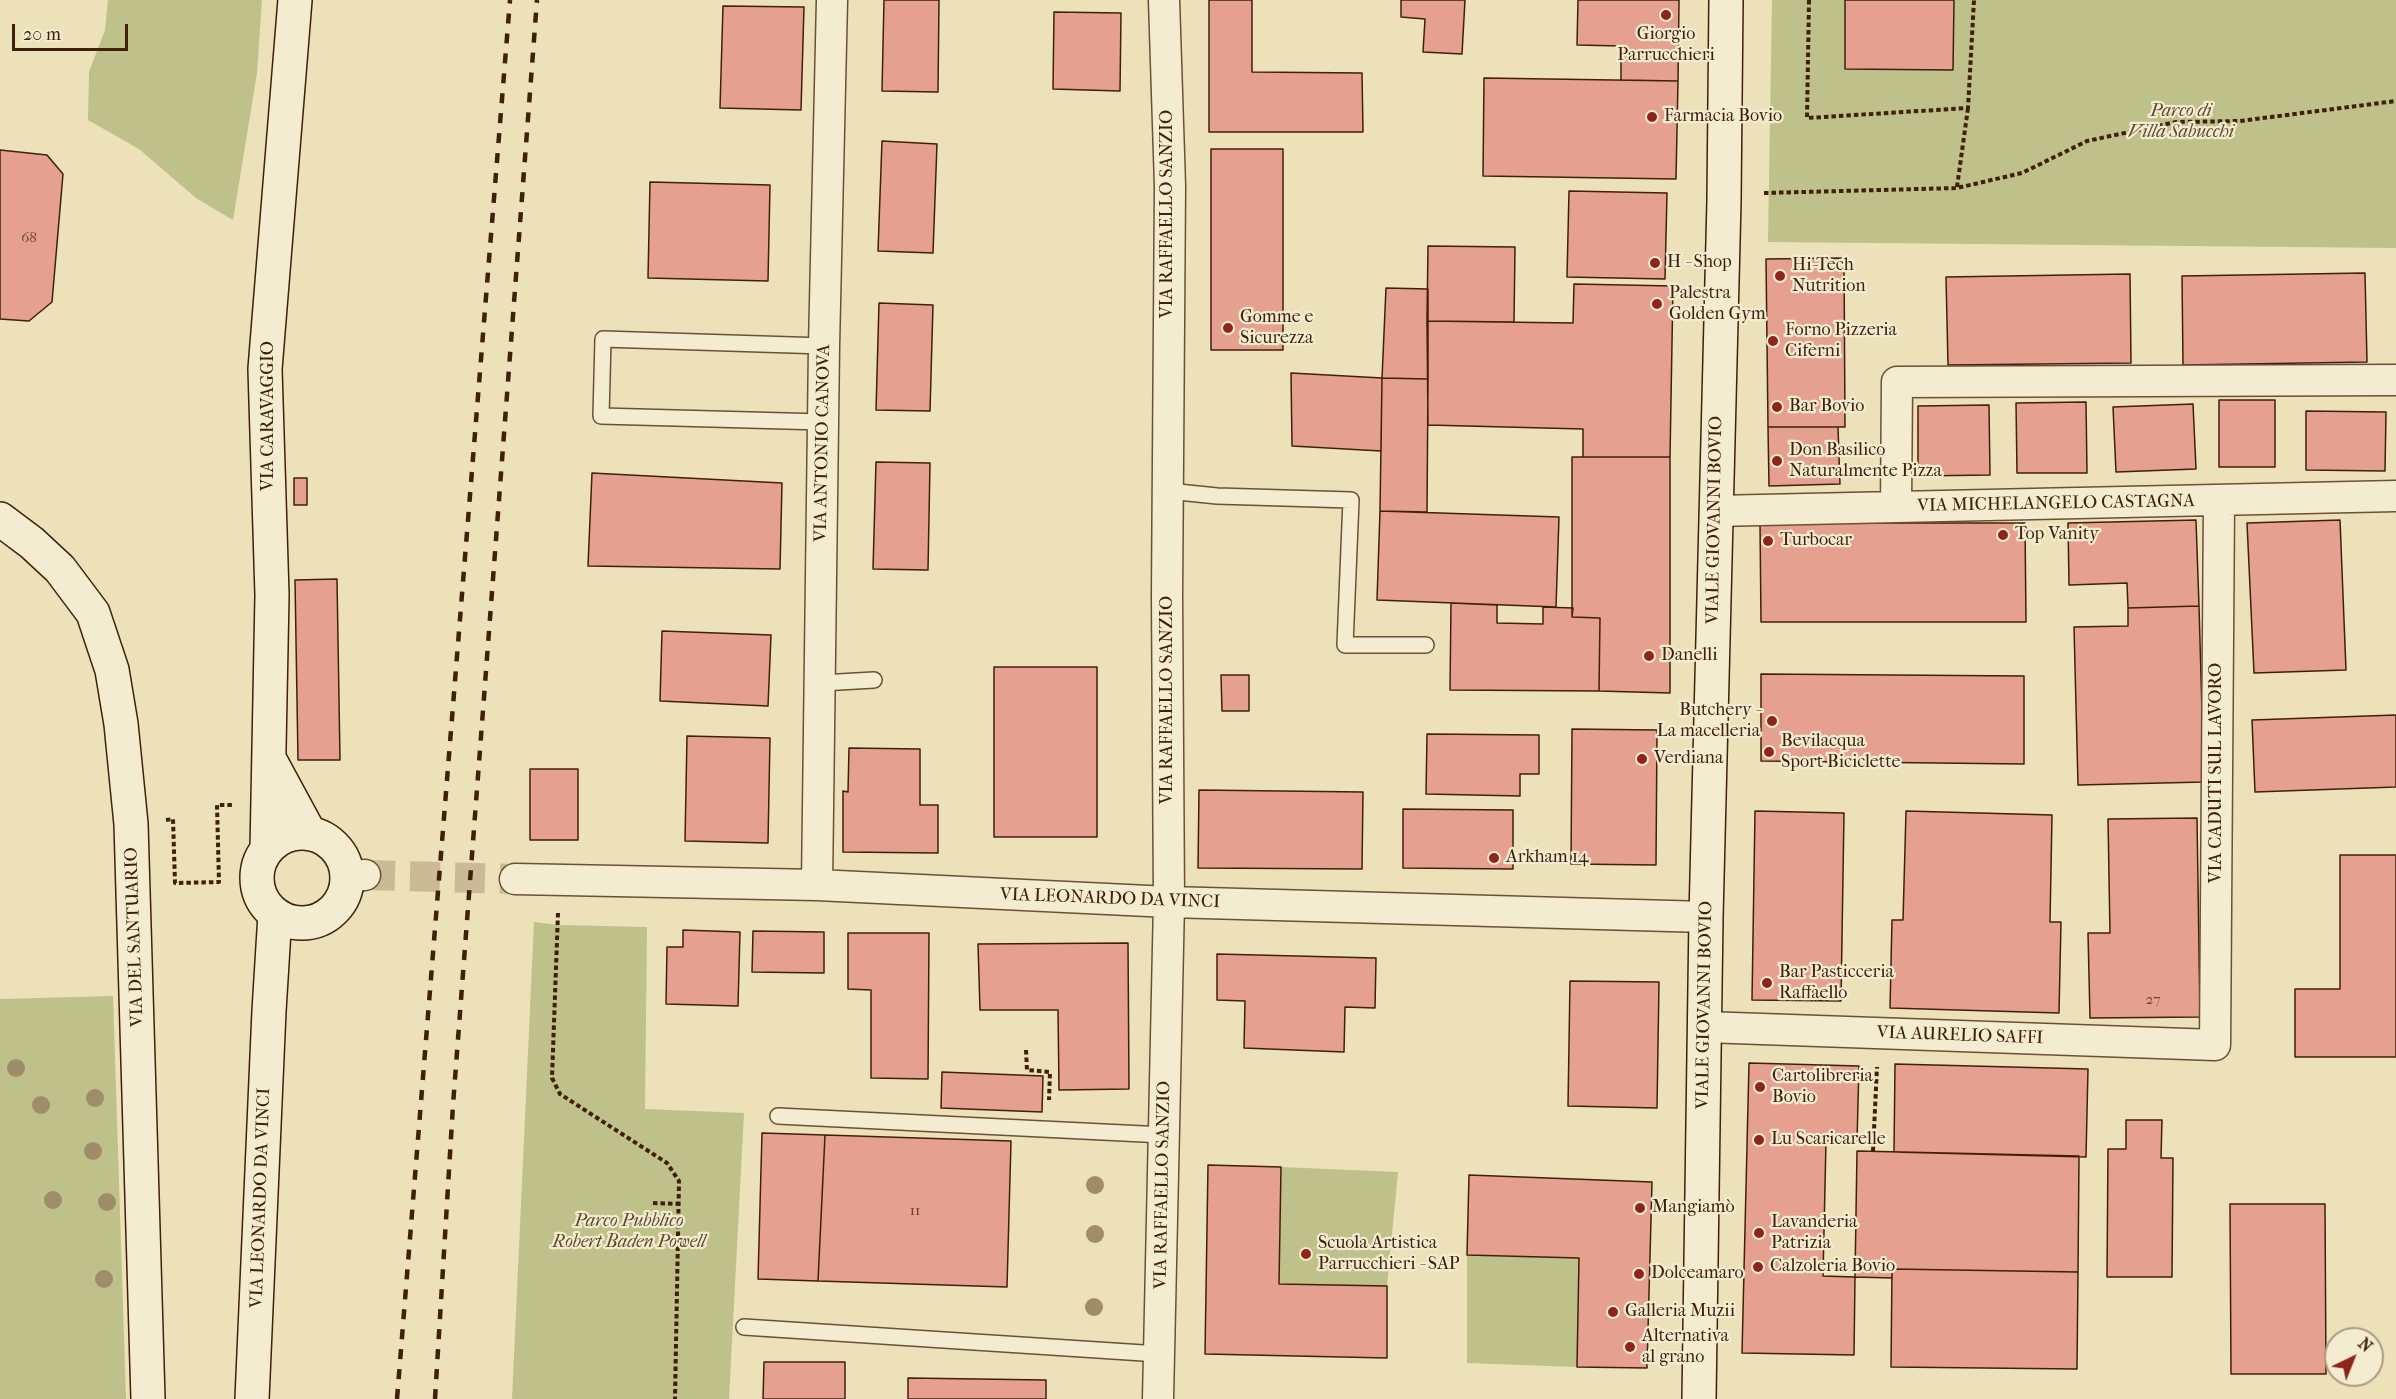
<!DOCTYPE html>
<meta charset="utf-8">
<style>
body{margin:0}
#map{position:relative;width:2396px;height:1399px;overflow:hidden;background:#ece1b8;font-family:"IM FELL French Canon",serif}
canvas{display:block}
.north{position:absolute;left:2324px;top:1327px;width:60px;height:60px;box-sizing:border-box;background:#f3ecd1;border:2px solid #ab9a81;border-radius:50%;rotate:43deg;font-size:16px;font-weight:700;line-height:24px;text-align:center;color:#40200a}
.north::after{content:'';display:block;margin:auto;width:21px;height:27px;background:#8f2418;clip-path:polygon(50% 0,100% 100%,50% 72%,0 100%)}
.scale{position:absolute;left:12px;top:24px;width:116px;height:27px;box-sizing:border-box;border:3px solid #40200a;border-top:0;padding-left:8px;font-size:18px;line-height:21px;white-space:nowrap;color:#40200a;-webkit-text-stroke:4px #f3ecd1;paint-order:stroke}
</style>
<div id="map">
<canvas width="2396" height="1399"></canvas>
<div class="north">N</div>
<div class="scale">20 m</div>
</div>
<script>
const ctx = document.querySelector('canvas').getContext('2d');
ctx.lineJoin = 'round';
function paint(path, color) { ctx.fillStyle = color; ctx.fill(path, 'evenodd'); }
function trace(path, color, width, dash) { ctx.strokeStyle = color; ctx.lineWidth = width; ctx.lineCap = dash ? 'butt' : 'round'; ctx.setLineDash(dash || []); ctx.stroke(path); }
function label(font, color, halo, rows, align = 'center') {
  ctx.font = font + ' "IM FELL French Canon",serif'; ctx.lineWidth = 4.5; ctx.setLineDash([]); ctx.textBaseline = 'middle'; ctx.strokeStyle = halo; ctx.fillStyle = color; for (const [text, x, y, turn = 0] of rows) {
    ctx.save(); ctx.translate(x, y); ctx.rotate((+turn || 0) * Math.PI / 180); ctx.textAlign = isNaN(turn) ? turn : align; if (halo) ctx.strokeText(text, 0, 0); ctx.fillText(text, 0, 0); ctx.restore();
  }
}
const green = new Path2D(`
 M108 0H262L257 73 233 220 196 198 139 149 88 120 89 72 105 30Z
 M1772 0H2396V248L1768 242Z
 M534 922 558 925 647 927 645 1109 744 1113 729 1399H512Z
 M113 996 126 1399H0V999Z
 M1281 1167 1398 1172 1387 1286 1279 1284Z
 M1467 1255 1579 1258 1577 1367 1467 1363Z`);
const building = new Path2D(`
 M884 0H939L938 92 882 91Z
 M1209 0H1252V72L1362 73 1363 132H1209Z
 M1401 0H1465L1462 54 1423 52 1425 19 1401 17Z
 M1578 0H1679L1678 81 1621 80V46L1577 45Z
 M1845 0H1954L1953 70 1845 69Z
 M723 6 804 7 801 110 720 108Z
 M1054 12 1121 13 1120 91 1053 89Z
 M1484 78 1678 81 1676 179 1483 176Z
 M882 141 937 144 933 253 878 251Z
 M1211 149H1283V350H1211Z
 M0 150 47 155 63 174 52 302 29 321 0 319Z
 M650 182 770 185 768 281 648 278Z
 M1569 191 1667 193 1665 279 1567 277Z
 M1428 246 1515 247 1514 322 1427 321Z
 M1844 258 1845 427H1768L1766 259Z
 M2365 273 2367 362 2183 365 2182 276Z
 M2130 274 2131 363 1948 365 1946 277Z
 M1574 284 1673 286 1670 457H1583V429L1428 425 1427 321 1573 323Z
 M1386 288 1428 289V379L1382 378Z
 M879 303 933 305 930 411 876 410Z
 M1291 373 1382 378 1381 451 1292 446Z
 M1382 378 1428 379 1427 512 1380 511Z
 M2219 400H2275V467H2219Z
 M2086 402 2087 473H2017L2016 403Z
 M2193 404 2196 469 2116 472 2113 407Z
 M1989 405 1990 475 1918 476V406Z
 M2306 411 2386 412 2385 471 2306 470Z
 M1768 427H1838L1840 484 1769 486Z
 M1572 457H1670V693L1599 691 1600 618 1572 617Z
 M876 462 930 463 928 570 873 569Z
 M592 473 782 483 780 569 588 566Z
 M294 478H307V505H294Z
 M1380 511 1559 517 1556 607 1377 600Z
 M2196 520 2199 606 2128 608 2127 583 2069 585 2068 523Z
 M2340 520 2346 670 2254 673 2247 523Z
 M1836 523H2025L2026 622H1761L1760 524Z
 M337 579 340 760H298L295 580Z
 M1451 603 1497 605V623L1543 624V607L1573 608 1572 617 1600 618 1599 691 1450 690Z
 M2199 606 2204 782 2078 785 2074 627 2128 626V608Z
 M662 631 771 635 768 706 660 701Z
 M994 667H1097V837H994Z
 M1761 674 2024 676V764L1761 761Z
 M1221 675H1249V711H1222Z
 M2396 715V787L2255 792 2252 720Z
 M1572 729 1657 730 1656 865 1571 864Z
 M1427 734 1539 735V774H1520V796L1426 794Z
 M687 736 770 738 768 843 685 841Z
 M849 748 920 749V805H938V853L843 852V791L848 792Z
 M530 769H578V840H530Z
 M1199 790 1363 792 1362 869 1198 868Z
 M1403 809 1513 810V869L1403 868Z
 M1755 811 1844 813 1841 1001 1752 1000Z
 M1906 811 2052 815 2050 922H2061L2059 1013 1890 1008 1892 920H1903Z
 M2197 818 2200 1017 2090 1018 2088 933H2110L2108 819Z
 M2340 855H2396V1057H2295V989H2340Z
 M683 930 740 932 738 1006 666 1004 667 947H683Z
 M753 931 824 932V973L752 972Z
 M848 933H929L928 1079 871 1078V990L848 989Z
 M1128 943 1129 1089 1059 1090 1058 1010H980L978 944Z
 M1217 954 1376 958 1375 1008 1345 1007 1344 1052 1244 1048 1245 1001 1217 1000Z
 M1570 981 1659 982 1657 1108 1568 1106Z
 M1749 1063 1859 1066 1857 1141H1826L1823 1276 1855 1277 1854 1355 1742 1353Z
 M1895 1064 2088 1069 2086 1157 1894 1152Z
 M942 1072 1043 1076 1042 1112 941 1108Z
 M2126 1120H2162L2161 1158H2173L2172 1277H2107L2108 1149H2126Z
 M762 1133 825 1135 818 1281 758 1279Z
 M825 1135 1011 1141 1007 1287 818 1281Z
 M1857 1151 2079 1156 2078 1272 1892 1269V1278L1855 1277Z
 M1208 1165 1281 1167 1279 1284 1387 1286V1358L1205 1354Z
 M1469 1175 1652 1182 1647 1368 1577 1367 1579 1258 1467 1255Z
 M2230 1204H2325L2326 1374H2231Z
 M1892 1269 2078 1272 2077 1369 1891 1367Z
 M764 1362H845V1399H763Z
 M908 1378 1046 1380V1399H908Z`);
const streetTunnel = new Path2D(`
 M365 875 515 879`);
const path = new Path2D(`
 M1809 0 1807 118 1968 108 1974 0
 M1957 187 1968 108
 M1764 193 1957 188 2022 173 2087 141 2176 122 2240 121 2396 101
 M166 820 173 819 175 883 219 882 217 805H233
 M558 913 552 1078 560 1094 667 1163 679 1181 675 1399
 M1026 1050 1027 1070 1050 1072 1049 1100
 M1873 1151 1877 1067
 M653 1203 679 1204`);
const lane = new Path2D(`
 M823 422 601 416 603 339 824 346
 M1168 491 1217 496 1351 500 1345 645H1426
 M821 683 874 680
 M778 1116 1164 1135
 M744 1327 1159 1354`);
const street = new Path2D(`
 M1896 507 1897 382 2396 380
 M1715 511 2396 496
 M347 876 365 875
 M515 879 817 885 1169 902 1706 917
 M817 885 824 346 832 0
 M1705 1027 2215 1045 2219 501
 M1158 1399 1169 902 1167 595 1170 186 1164 0`);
const secondary = new Path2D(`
 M0 519 32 543 60 569 93 613 112 670 121 724 131 824 148 1399
 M271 762 310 834
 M257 878a45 45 0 1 1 90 0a45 45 0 1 1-90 0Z
 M267 850 272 595 265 369 295 0
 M252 1399 269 1011 275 914
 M1699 1399 1706 917 1724 201 1726 0`);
const rail = new Path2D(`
 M397 1399 510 0
 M435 1399 453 1105 537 0`);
const trees = [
 [16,1068],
 [95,1098],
 [41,1105],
 [93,1151],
 [1095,1185],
 [53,1200],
 [107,1202],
 [1095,1234],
 [104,1279],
 [1094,1307]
];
const markers = [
 [1666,15,6,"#8f2418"],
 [1652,117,6,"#8f2418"],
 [1655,263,6,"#8f2418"],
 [1780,276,6,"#8f2418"],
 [1657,304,6,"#8f2418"],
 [1228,328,6,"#8f2418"],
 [1773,341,6,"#8f2418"],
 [1777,407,6,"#8f2418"],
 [1777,461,6,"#8f2418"],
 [2003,535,6,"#8f2418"],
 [1768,541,6,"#8f2418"],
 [1649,656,6,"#8f2418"],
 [1772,721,6,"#8f2418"],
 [1769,752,6,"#8f2418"],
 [1642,759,6,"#8f2418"],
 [1494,858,6,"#8f2418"],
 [1767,983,6,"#8f2418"],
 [1760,1087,6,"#8f2418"],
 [1759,1140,6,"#8f2418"],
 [1640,1208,6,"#8f2418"],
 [1759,1233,6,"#8f2418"],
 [1306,1254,6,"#8f2418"],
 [1758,1267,6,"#8f2418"],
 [1639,1274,6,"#8f2418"],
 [1613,1312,6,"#8f2418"],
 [1630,1347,6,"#8f2418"]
];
const numberNames = [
 ["68",29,238],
 ["27",2153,1000],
 ["11",915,1211]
];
const poiNames = [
 ["Giorgio",1666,35,"center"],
 ["Parrucchieri",1666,56,"center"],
 ["Farmacia Bovio",1664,117],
 ["H - Shop",1667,263],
 ["Hi-Tech",1792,266],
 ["Nutrition",1792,287],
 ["Palestra",1669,294],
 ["Golden Gym",1669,315],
 ["Gomme e",1240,318],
 ["Sicurezza",1240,339],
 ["Forno Pizzeria",1785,331],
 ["Ciferni",1785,352],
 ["Bar Bovio",1789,407],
 ["Don Basilico",1789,451],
 ["Naturalmente Pizza",1789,472],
 ["Top Vanity",2015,535],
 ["Turbocar",1780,541],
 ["Danelli",1661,656],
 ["Butchery -",1760,711,"right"],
 ["La macelleria",1760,732,"right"],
 ["Bevilacqua",1781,742],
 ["Sport Biciclette",1781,763],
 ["Verdiana",1654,759],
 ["Arkham 14",1506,858],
 ["Bar Pasticceria",1779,973],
 ["Raffaello",1779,994],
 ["Cartolibreria",1772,1077],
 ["Bovio",1772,1098],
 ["Lu Scaricarelle",1771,1140],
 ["Mangiamò",1652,1208],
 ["Lavanderia",1771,1223],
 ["Patrizia",1771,1244],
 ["Scuola Artistica",1318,1244],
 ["Parrucchieri - SAP",1318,1265],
 ["Calzoleria Bovio",1770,1267],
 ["Dolceamaro",1651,1274],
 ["Galleria Muzii",1625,1312],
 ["Alternativa",1642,1337],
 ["al grano",1642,1358]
];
const parkNames = [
 ["Parco di",2181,112],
 ["Villa Sabucchi",2181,133],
 ["Parco Pubblico",629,1222],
 ["Robert Baden Powell",629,1243]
];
const streetNames = [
 ["VIA RAFFAELLO SANZIO",1168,214,-90],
 ["VIA CARAVAGGIO",269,416,-90],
 ["VIA ANTONIO CANOVA",823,443,-89],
 ["VIA MICHELANGELO CASTAGNA",2056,504,-1],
 ["VIALE GIOVANNI BOVIO",1715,520,-89],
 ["VIA RAFFAELLO SANZIO",1168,700,-90],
 ["VIA CADUTI SUL LAVORO",2217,773,-90],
 ["VIA LEONARDO DA VINCI",1110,899,2],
 ["VIA DEL SANTUARIO",135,937,-92],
 ["VIALE GIOVANNI BOVIO",1705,1005,-89],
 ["VIA AURELIO SAFFI",1960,1036,2],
 ["VIA RAFFAELLO SANZIO",1163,1185,-89],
 ["VIA LEONARDO DA VINCI",261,1198,-88]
];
paint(green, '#bec18a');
paint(building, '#e5a090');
trace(building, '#40200a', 1.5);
trace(streetTunnel, '#caba95', 30, [30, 15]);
trace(lane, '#6b5036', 18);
trace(street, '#6b5036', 33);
trace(secondary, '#40200a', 36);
trace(path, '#40200a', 4, [4.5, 3]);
trace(lane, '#f3ecd1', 15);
trace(street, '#f3ecd1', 30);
trace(secondary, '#f3ecd1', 33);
trace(rail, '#40200a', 4.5, [10, 10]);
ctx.fillStyle = '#9f8d6a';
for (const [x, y] of trees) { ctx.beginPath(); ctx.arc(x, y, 9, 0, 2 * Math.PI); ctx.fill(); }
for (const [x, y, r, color] of markers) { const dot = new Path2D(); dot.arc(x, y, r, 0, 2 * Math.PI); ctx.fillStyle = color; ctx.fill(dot); trace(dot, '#f3ecd1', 2); }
label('15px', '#69402c', null, numberNames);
label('18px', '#40200a', '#f3ecd1', poiNames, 'left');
label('italic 18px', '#60482a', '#f3ecd1', parkNames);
label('18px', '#40200a', '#f3ecd1', streetNames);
</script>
